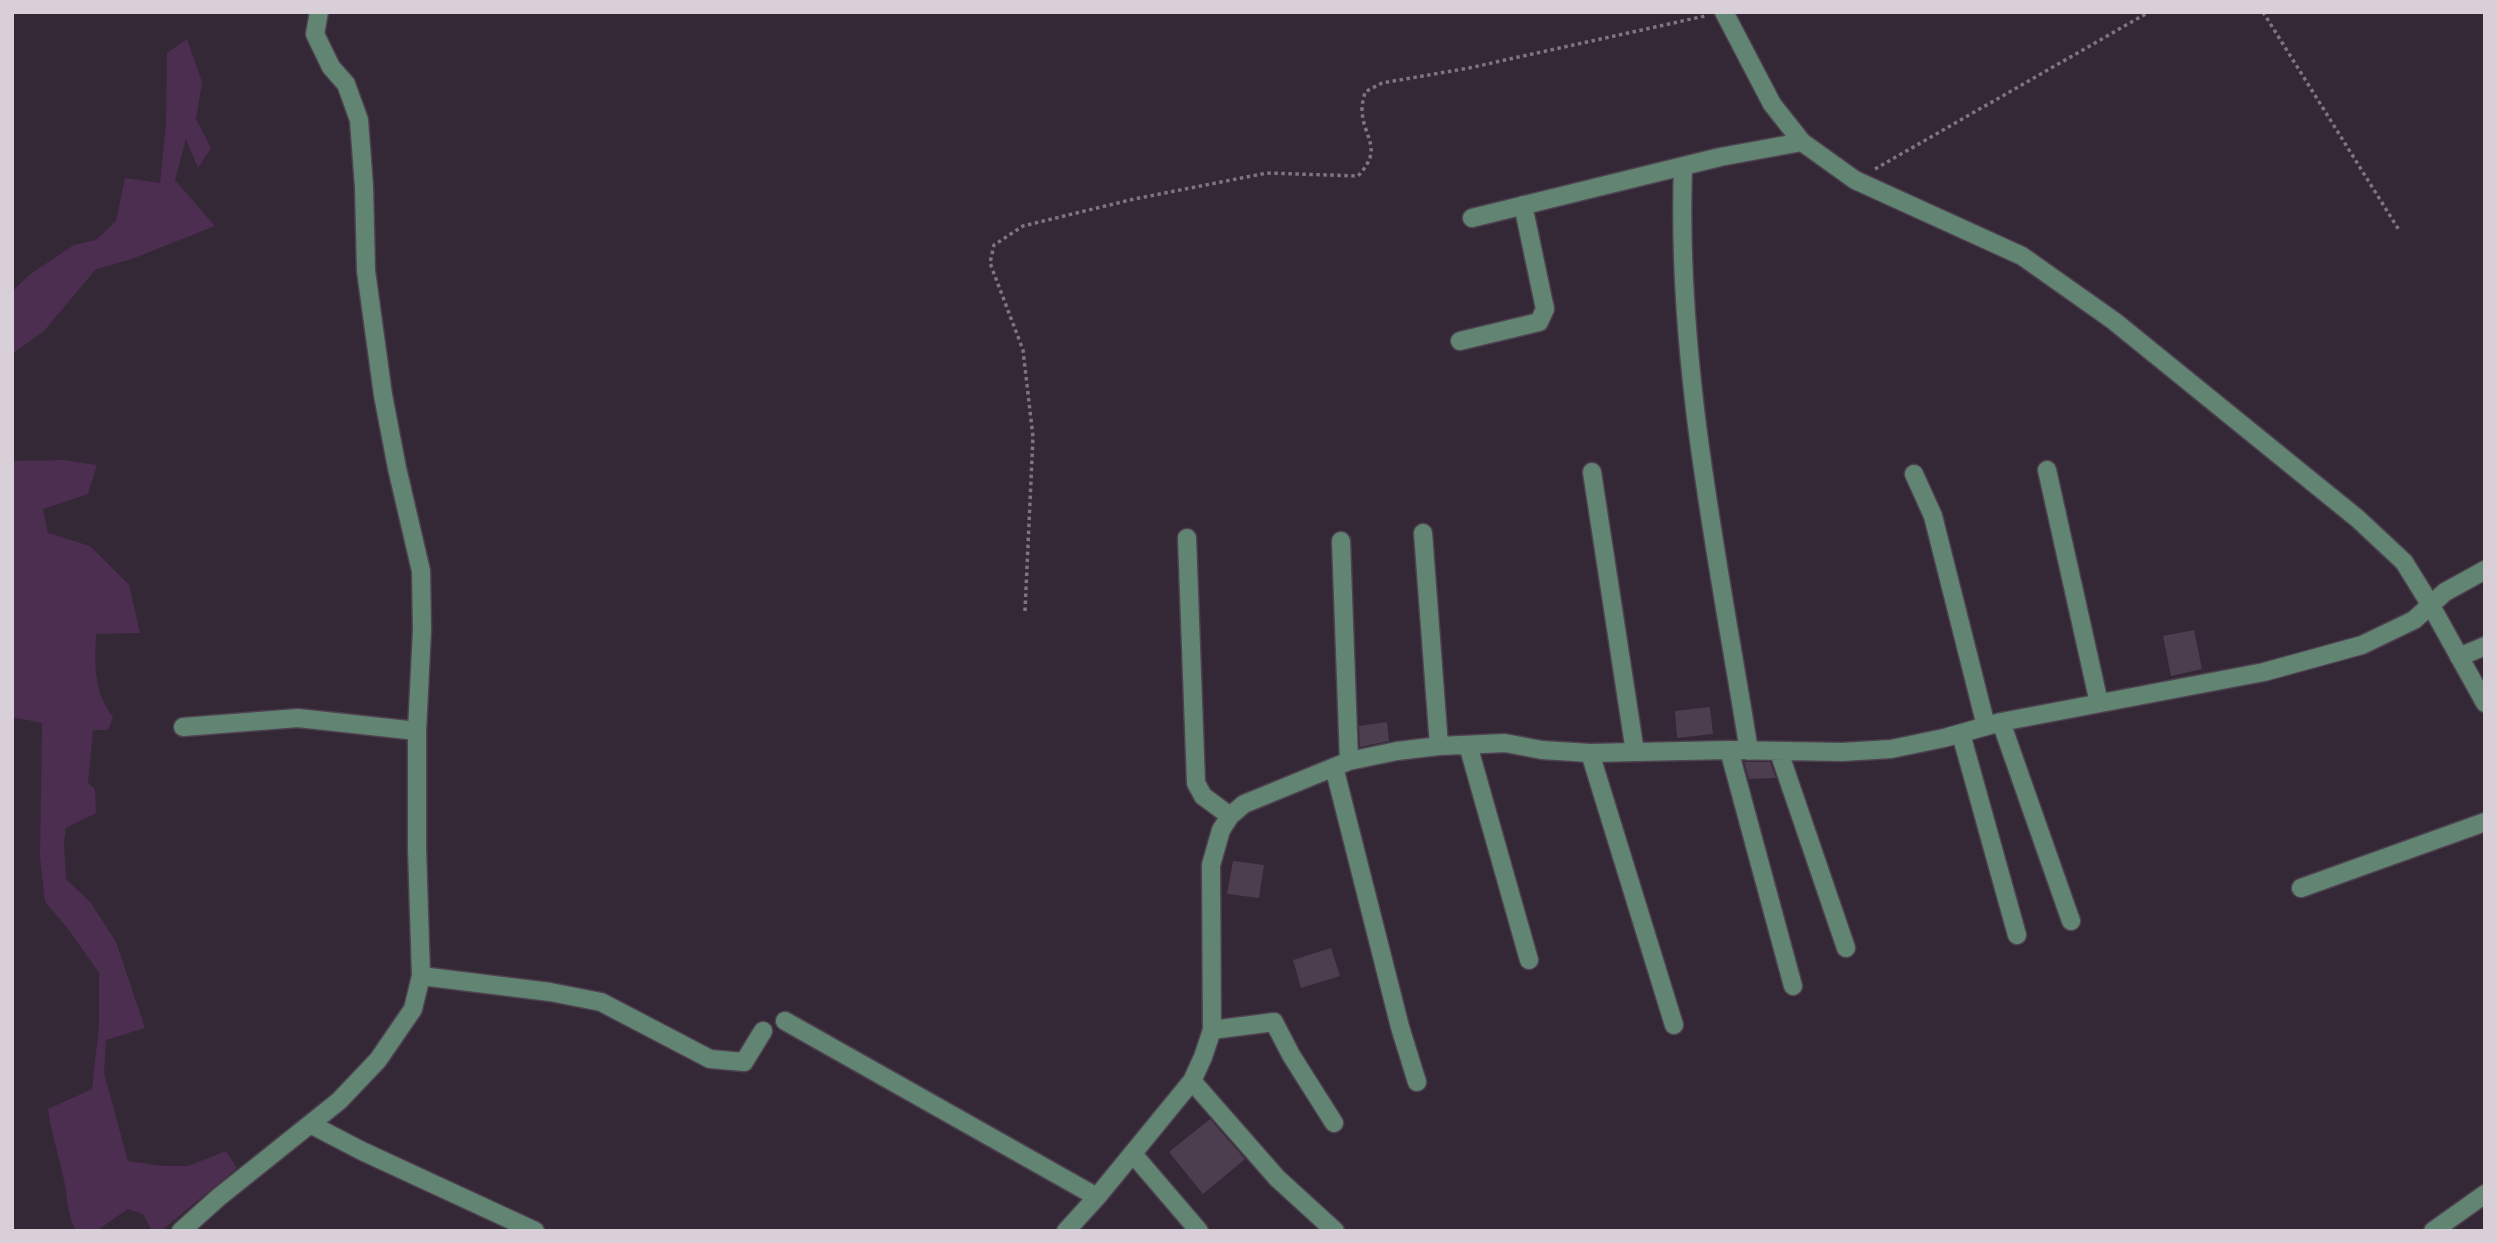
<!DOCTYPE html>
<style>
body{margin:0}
#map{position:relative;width:2497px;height:1243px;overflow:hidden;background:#342736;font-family:"Roboto Condensed",sans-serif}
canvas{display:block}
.frame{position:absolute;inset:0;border:14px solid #d8cfd9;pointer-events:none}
</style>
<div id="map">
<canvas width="2497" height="1243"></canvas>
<div class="frame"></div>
</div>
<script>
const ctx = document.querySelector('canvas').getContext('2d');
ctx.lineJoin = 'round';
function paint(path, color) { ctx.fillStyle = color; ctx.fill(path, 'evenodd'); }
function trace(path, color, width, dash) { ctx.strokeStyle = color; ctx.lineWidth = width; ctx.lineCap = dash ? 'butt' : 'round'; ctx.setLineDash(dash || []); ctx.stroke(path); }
const green = new Path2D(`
 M187 39 202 82 196 119 211 148 198 168 186 139 175 180 215 226 132 259 96 269 44 331 12 354V292L29 275 74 245 96 240 116 221 125 178 160 183 166 123 167 53Z
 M63 460 97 465 88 494 43 509 48 533 90 546 129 585 140 633 96 634C95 667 93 690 113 717L108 730H93L88 783 95 789 96 813 66 828 64 841 66 879 91 903 116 942 145 1028 106 1040 104 1073 128 1161 162 1166H188L226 1151 237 1168 161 1231H152L143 1214 128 1209 96 1231H76C66 1213 68 1195 63 1176 58 1153 51 1132 48 1109L92 1089 99 1026V973L69 930 45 902 40 857 42 723 12 717V461Z`);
const building = new Path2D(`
 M2194 630 2202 669 2171 676 2163 636Z
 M1710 707 1713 734 1677 738 1675 711Z
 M1387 722 1389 741 1360 747 1359 726Z
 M1744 762H1770L1776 778 1749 779Z
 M1233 861 1264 865 1259 898 1227 894Z
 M1331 948 1340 976 1301 988 1293 960Z
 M1210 1119 1245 1159 1203 1194 1169 1152Z`);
const path = new Path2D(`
 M2263 12 2399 230
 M1875 169 2149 12
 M1025 611 1033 437 1023 350 990 263 994 245 1023 226 1134 199 1267 173 1358 176C1385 147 1362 138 1362 108 1362 103 1364 97 1365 92L1382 83 1469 68 1705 16`);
const minor = new Path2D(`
 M1724 12 1772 104 1802 142 1855 180 2022 256 2114 321 2358 519 2404 562 2430 604 2485 703
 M1683 168C1676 365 1718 558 1749 751
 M1472 218 1720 157 1802 142
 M1460 341 1539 322 1545 309 1523 205
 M2047 470 2099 703
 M1592 472 1635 752
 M1914 474 1933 516 1986 726
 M1423 533 1439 746
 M1187 538 1196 783 1203 796 1230 816
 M1341 541 1349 761
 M2459 657 2485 646
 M2001 722 2071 921
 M183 727 298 718 417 731
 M1961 734 2017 935
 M1468 745 1529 960
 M1729 750 1793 986
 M1779 752 1846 948
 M1590 753 1674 1025
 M1334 767 1400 1027 1417 1082
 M2301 888 2485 822
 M421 976 550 992 601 1002 710 1059 744 1062 763 1031
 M785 1021 1097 1197
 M1212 1030 1274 1022 1291 1055 1334 1123
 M1192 1081 1277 1178 1335 1231
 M310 1124 362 1151 535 1231
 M1133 1154 1199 1231
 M181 1231 219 1197 339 1101 378 1060 413 1009 421 976 417 848V731L422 630 421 571 397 468 383 395 366 271 364 187 359 120 346 84 331 67 315 34 319 12
 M1066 1231 1097 1197 1192 1081 1203 1057 1212 1030 1211 865 1221 830 1230 816 1244 804 1349 761 1397 751 1439 746 1505 743 1542 750 1590 753 1729 750 1842 752 1891 749 1944 738 2001 722 2264 672 2362 645 2414 620 2445 592 2485 570
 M2433 1231 2485 1194`);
paint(green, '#4c2e50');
paint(building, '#4d3e4f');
trace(minor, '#4e4250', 21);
trace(path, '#7f7481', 3.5, [3.5, 3.5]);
trace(minor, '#618572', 18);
</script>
